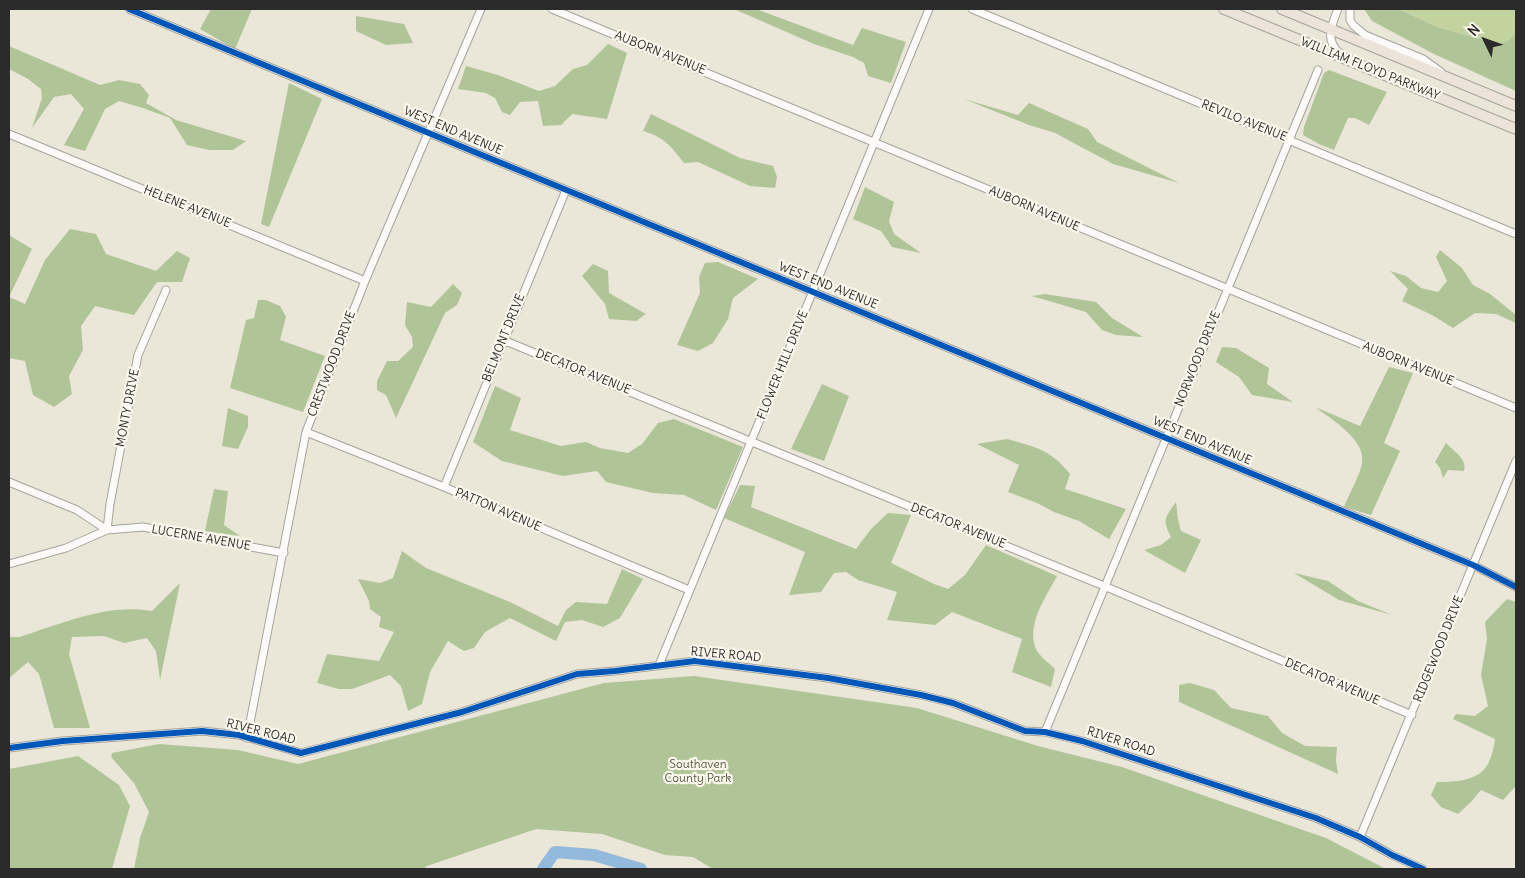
<!DOCTYPE html>
<style>
body{margin:0}
#map{position:relative;width:1525px;height:878px;overflow:hidden;background:#eae6d8;font-family:Delius,sans-serif}
canvas{display:block}
.frame{position:absolute;inset:0;border:10px solid #2b2b2b;pointer-events:none}
.north{position:absolute;left:1460px;top:15px;width:50px;height:50px;-webkit-text-stroke:4px #fbf7ec;paint-order:stroke;rotate:312deg;font-size:14px;font-weight:700;line-height:20px;text-align:center;color:#2b2b2b}
.north::after{content:'';display:block;margin:auto;width:18px;height:22px;background:#2b2b2b;clip-path:polygon(50% 0,100% 100%,50% 72%,0 100%)}
</style>
<div id="map">
<canvas width="1525" height="878"></canvas>
<div class="frame"></div>
<div class="north">N</div>
</div>
<script>
const ctx = document.querySelector('canvas').getContext('2d');
ctx.lineJoin = 'round';
function paint(path, color) { ctx.fillStyle = color; ctx.fill(path, 'evenodd'); }
function trace(path, color, width, dash) { ctx.strokeStyle = color; ctx.lineWidth = width; ctx.lineCap = dash ? 'butt' : 'round'; ctx.setLineDash(dash || []); ctx.stroke(path); }
function label(font, color, halo, rows, align = 'center') {
  ctx.font = font + ' Delius,sans-serif'; ctx.lineWidth = 4.5; ctx.setLineDash([]); ctx.textBaseline = 'middle'; ctx.strokeStyle = halo; ctx.fillStyle = color; for (const [text, x, y, turn = 0] of rows) {
    ctx.save(); ctx.translate(x, y); ctx.rotate((+turn || 0) * Math.PI / 180); ctx.textAlign = isNaN(turn) ? turn : align; if (halo) ctx.strokeText(text, 0, 0); ctx.fillText(text, 0, 0); ctx.restore();
  }
}
const green = new Path2D(`
 M1400 9H1516V33L1509 40 1499 44 1440 28Z`);
const forest = new Path2D(`
 M211 9H252L235 49 200 29Z
 M734 9H756L853 45 862 28 906 42 891 83 868 76 864 63 853 57 814 44Z
 M1364 9H1399L1440 28 1499 44 1509 40 1516 33V91L1434 54 1372 21Z
 M356 16 404 24 413 43 386 45 356 31Z
 M608 44 627 53 607 119 572 114 561 125 543 126 538 101 520 102 510 115 502 112 495 98 486 93 458 89 466 66 498 75 539 91 555 86 573 69 587 65Z
 M9 46 100 85 119 80 140 84 149 95 146 103 176 120 246 141 233 150H209L187 145 170 118 143 108 119 101 105 109 85 151 64 145 84 109 71 94 54 97 32 128 42 98 41 89 28 79 9 69Z
 M1329 70 1387 92 1369 125 1355 118H1348L1334 150 1319 144 1303 135 1304 127 1324 73Z
 M289 83 322 99 269 227 261 224Z
 M964 99 1018 115 1029 103 1088 129 1097 142 1179 183 1113 164 1055 133 1029 125Z
 M651 114 740 158 773 166 777 177 775 188 750 186 698 162 684 163C671 146 664 137 643 131Z
 M865 187 894 202 889 221 894 234 921 253 892 247 881 231 853 219Z
 M70 229 96 234 106 254 156 271 177 251 190 258 182 282H157L134 315 95 306 81 326 83 350 69 376 72 394 54 407 33 395 25 361 9 358V235L32 249 9 297 25 304 45 260Z
 M1440 250 1462 268 1473 285 1490 294 1516 315V323L1496 314 1475 313 1453 328 1432 315 1402 301 1408 289 1390 271 1406 276 1421 288 1438 292 1447 281 1436 257Z
 M718 262 758 279 733 298 728 319 713 343 698 351 677 345 700 293 699 277 705 263Z
 M593 264 608 271 609 293 646 314 636 321 609 319 605 304 582 276Z
 M453 284 462 293 457 305 445 313 396 418 386 395 377 390V381L387 361H398L413 347 412 337 405 325 407 302 431 307Z
 M1045 294 1096 302 1112 318 1143 337 1116 335 1102 330 1086 312 1032 296Z
 M258 300H266L280 306 286 317 280 340 325 356 303 412 230 388 246 320 254 318Z
 M1222 347 1236 348 1269 368 1267 384 1293 402 1252 395 1239 377 1216 362Z
 M1389 367 1413 373 1384 443 1400 451 1371 515 1344 507C1349 494 1359 477 1362 464 1367 440 1331 419 1315 407L1360 426Z
 M822 384 849 396 824 461 791 449Z
 M495 386 521 398 510 430 561 446 586 442 600 448 628 453 642 444 658 423 674 419 743 447 716 510 684 495 653 493 606 482 597 471 563 476 502 461 473 442Z
 M228 408 248 416V427L238 449 222 446Z
 M1007 439C1036 447 1051 450 1070 474L1065 489 1126 509 1109 539 1079 521 1054 512 1037 503 1008 492 1019 465 977 444Z
 M1446 443C1453 451 1468 459 1464 471L1448 470 1443 478 1440 468 1435 462Z
 M740 485 755 486 751 507 856 549 871 529 888 513 911 515 891 563 934 584 948 589 965 575 986 545 1057 576C1046 597 1026 624 1036 649 1039 656 1049 663 1055 669L1051 687 1012 672 1022 639 952 612 935 625 887 620 897 592 858 580 846 572 834 573 821 592 789 595 805 552 724 518Z
 M214 489 228 491 224 525 240 536 205 531Z
 M1176 502 1178 519 1181 531 1201 540 1185 573 1144 550 1161 545 1171 537C1162 519 1165 518 1176 502Z
 M402 551 426 568 510 602 558 626 566 610 576 602 607 604 622 569 643 579 620 618 603 627 582 620 565 622 556 641 510 618 485 632 474 648 464 651 448 641 430 672 422 704 408 711 401 686 390 675 352 689H339L317 683 327 654 379 661 394 632 379 627 381 617 370 609 369 601 358 579 380 583 393 578Z
 M1294 573 1328 581 1358 601 1392 615 1339 600Z
 M180 583 160 680 156 651 147 638 124 643 104 636 72 637 69 654 90 728H54L39 674 28 662 9 678V637H19C61 624 107 603 152 611Z
 M1507 599 1516 602V786L1503 800 1481 790 1472 801 1458 814 1441 807 1431 795 1437 782C1455 782 1481 781 1489 762 1492 755 1494 746 1495 739L1453 719 1456 714 1475 716 1488 706 1481 675 1487 639 1485 622Z
 M694 676 917 708 1038 746 1122 767 1326 838 1386 869H713L693 857 665 855 602 834 536 829 427 866 423 869H134L140 838 149 812 134 783 111 757 112 753 159 744 238 750 298 764 604 683Z
 M1190 683 1214 690 1231 708 1268 716 1282 733 1305 746 1337 747 1336 760 1338 774 1179 702V685Z
 M78 756 119 785 130 806 112 869H9V769Z`);
const river = new Path2D(`
 M543 869 555 852 594 855 641 869`);
const minor = new Path2D(`
 M129 9 1473 565 1516 587
 M552 9 1516 408
 M972 9 1516 234
 M1338 9C1331 26 1324 42 1342 55
 M1350 9V20L1353 25 1365 35 1423 59 1441 72
 M9 134 365 281
 M503 340 1104 586 1412 715
 M306 432 444 487 689 590
 M9 482 77 510 107 530 143 527 284 553
 M444 487 566 190
 M9 564 66 548 107 530 110 504 138 355 166 290
 M659 665 929 9
 M1045 732 1318 70
 M247 738 306 432 365 281 481 9
 M9 748 63 741 202 731 239 735 301 753 462 712 577 674 615 671 695 661 828 678 921 695 953 703 1025 731 1045 732 1082 741 1316 818 1360 837 1392 855 1423 869
 M1360 837 1516 461`);
const highway = new Path2D(`
 M1224 9 1516 129
 M1282 9 1516 106`);
const cycleway = new Path2D(`
 M129 9 1473 565 1516 587
 M9 748 63 741 202 731 239 735 301 753 462 712 577 674 615 671 695 661 828 678 921 695 953 703 1025 731 1045 732 1082 741 1316 818 1360 837 1392 855 1423 869`);
const streetNames = [
 ["AUBORN AVENUE",660,53,22],
 ["WILLIAM FLOYD PARKWAY",1370,69,22],
 ["REVILO AVENUE",1244,121,22],
 ["WEST END AVENUE",453,131,23],
 ["HELENE AVENUE",187,207,22],
 ["AUBORN AVENUE",1034,209,23],
 ["WEST END AVENUE",828,286,22],
 ["BELMONT DRIVE",504,338,-68],
 ["NORWOOD DRIVE",1198,359,-68],
 ["CRESTWOOD DRIVE",332,364,-69],
 ["AUBORN AVENUE",1408,364,22],
 ["FLOWER HILL DRIVE",783,365,-68],
 ["DECATOR AVENUE",583,372,22],
 ["MONTY DRIVE",128,408,-79],
 ["WEST END AVENUE",1202,441,23],
 ["PATTON AVENUE",498,510,23],
 ["DECATOR AVENUE",958,526,22],
 ["LUCERNE AVENUE",201,538,10],
 ["RIDGEWOOD DRIVE",1439,649,-68],
 ["RIVER ROAD",726,655,5],
 ["DECATOR AVENUE",1332,682,23],
 ["RIVER ROAD",261,732,14],
 ["RIVER ROAD",1121,742,18]
];
const parkNames = [
 ["Southaven",698,765],
 ["County Park",698,779]
];
paint(green, '#c2d39e');
paint(forest, '#b0c597');
trace(river, '#93b9dc', 12);
trace(minor, '#a5a39b', 9);
trace(highway, '#a5a39b', 12);
trace(minor, '#fcfbf9', 7);
trace(highway, '#ece3d9', 10);
trace(cycleway, '#0057b8', 6);
label('12px', '#2b2b2b', '#fbf7ec', streetNames);
label('12px', '#4e593f', '#fbf7ec', parkNames);
</script>
